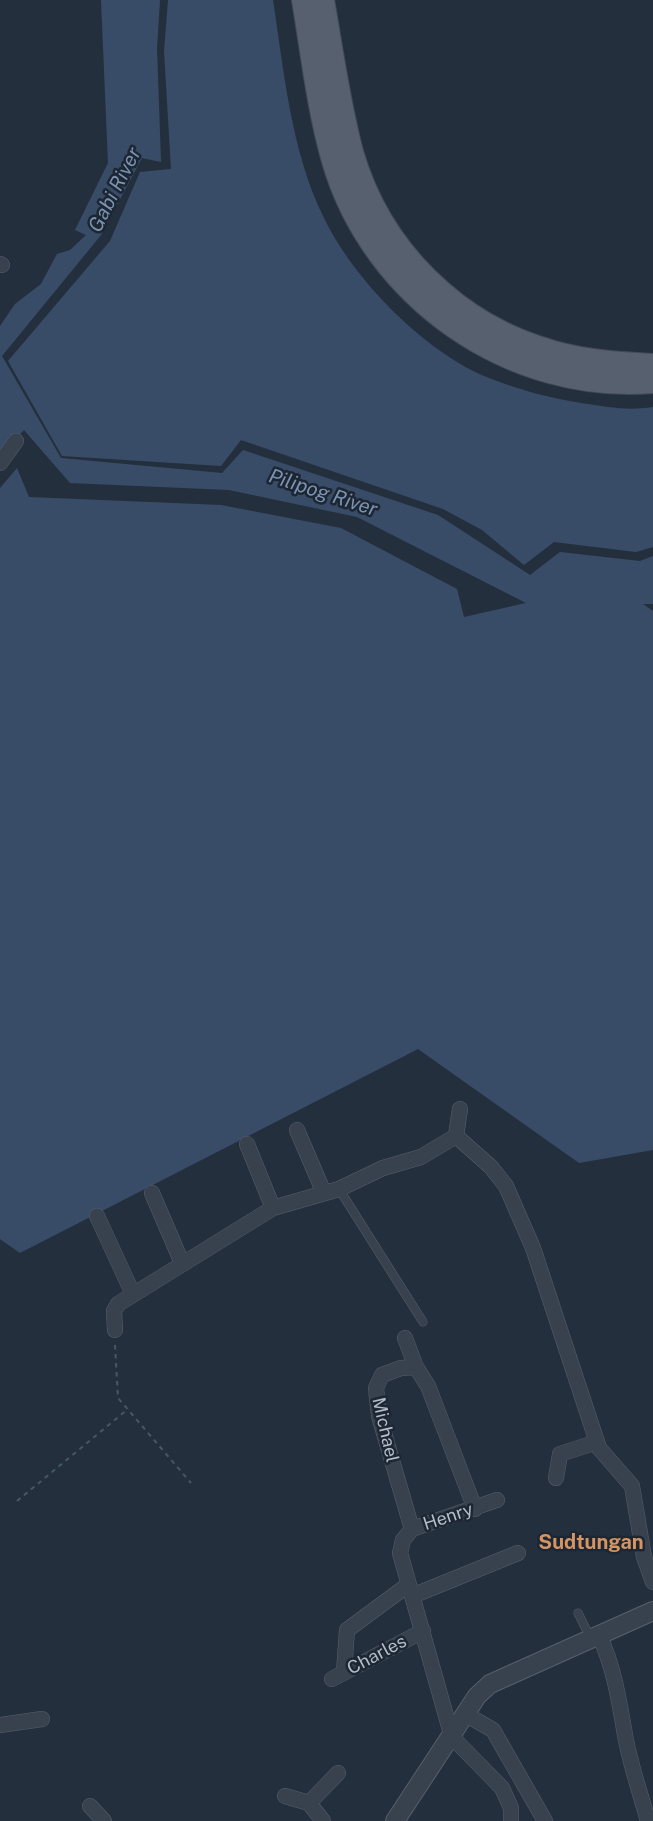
<!DOCTYPE html>
<style>
body{margin:0}
canvas{display:block;background:#242f3e}
</style>
<canvas width="653" height="1821"></canvas>
<script>
const ctx = document.querySelector('canvas').getContext('2d');
ctx.lineJoin = 'round';
function paint(path, color) { ctx.fillStyle = color; ctx.fill(path, 'evenodd'); }
function trace(path, color, width, dash) { ctx.strokeStyle = color; ctx.lineWidth = width; ctx.lineCap = dash ? 'butt' : 'round'; ctx.setLineDash(dash || []); ctx.stroke(path); }
function label(font, color, halo, rows, align = 'center') {
  ctx.font = font + ' "Public Sans",sans-serif'; ctx.lineWidth = 5; ctx.setLineDash([]); ctx.textBaseline = 'middle'; ctx.strokeStyle = halo; ctx.fillStyle = color; for (const [text, x, y, turn = 0] of rows) {
    ctx.save(); ctx.translate(x, y); ctx.rotate((+turn || 0) * Math.PI / 180); ctx.textAlign = isNaN(turn) ? turn : align; if (halo) ctx.strokeText(text, 0, 0); ctx.fillText(text, 0, 0); ctx.restore();
  }
}
const water = new Path2D(`
 M101 0H160L157 48 161 162 142 158 101 235 2 356 61 458 222 473 243 450 438 515 530 575 560 552 640 561 653 556V604H643L653 611V1150L579 1163 418 1049 20 1253 0 1239V488L17 468 29 497 221 505 341 528 457 589 464 617 526 603 357 517 229 490 70 483 24 430 0 456V326L15 304 41 284 57 254 70 250 86 235 75 230 108 163Z
 M168 0H273C284 72 291 150 323 216 352 278 425 353 489 378 519 390 550 398 581 403 607 407 628 411 653 407V547L636 552 554 542 524 565 482 530 443 509 241 440 221 466 62 456 8 361 110 241 140 172 171 169 164 51Z`);
const path = new Path2D(`
 M115 1345 118 1398 191 1483
 M17 1501 128 1409`);
const service = new Path2D(`
 M339 1189 423 1322
 M578 1613 591 1639`);
const minor = new Path2D(`
 M0 264 2 265
 M0 463 16 441
 M297 1130 324 1193
 M456 1136 491 1167 506 1186 533 1248 599 1448 632 1486 644 1557 653 1582
 M247 1144 273 1208
 M152 1193 182 1263
 M97 1216 133 1294
 M115 1330 114 1311 118 1304 273 1208 339 1189 383 1168 421 1157 456 1136 460 1109
 M405 1338 416 1367
 M556 1478 560 1454 597 1442
 M497 1500 412 1529 403 1540 400 1553 452 1737 502 1788 511 1808V1821
 M412 1529 379 1416 376 1388 382 1375 401 1368 416 1367 428 1386 475 1509
 M412 1596 518 1553
 M599 1635C614 1667 619 1700 625 1735 630 1764 640 1792 648 1821
 M344 1672 347 1630 408 1585
 M332 1679 423 1631
 M465 1714 493 1730 545 1821
 M0 1725 42 1719
 M285 1796 309 1803 323 1821
 M309 1803 338 1773
 M90 1806 104 1821`);
const tertiary = new Path2D(`
 M395 1821 477 1696 490 1684 653 1611`);
const primary = new Path2D(`
 M303 0C312 53 318 109 333 161 373 298 511 394 653 382
 M323 0C332 51 339 103 352 152 380 249 457 326 554 352 586 361 620 363 653 365`);
const streetNames = [
 ["Michael",385,1430,77],
 ["Henry",448,1517,-18],
 ["Charles",377,1655,-28]
];
const waterNames = [
 ["Gabi River",115,190,-63],
 ["Pilipog River",323,493,18]
];
const neighbourhoodNames = [
 ["Sudtungan",591,1543]
];
paint(water, '#394c67');
trace(service, '#565f6c', 9);
trace(minor, '#565f6c', 16);
trace(tertiary, '#565f6c', 20);
trace(primary, '#414a57', 24);
trace(path, '#44595c', 2, [4.5, 4.5]);
trace(service, '#38414e', 8);
trace(minor, '#38414e', 15);
trace(tertiary, '#38414e', 18);
trace(primary, '#56606e', 22);
label('18px', '#b4bcc9', '#1d2633', streetNames);
label('italic 20px', '#7c92b1', '#1d2633', waterNames);
label('bold 20px', '#d59563', '#1d2633', neighbourhoodNames);
</script>
